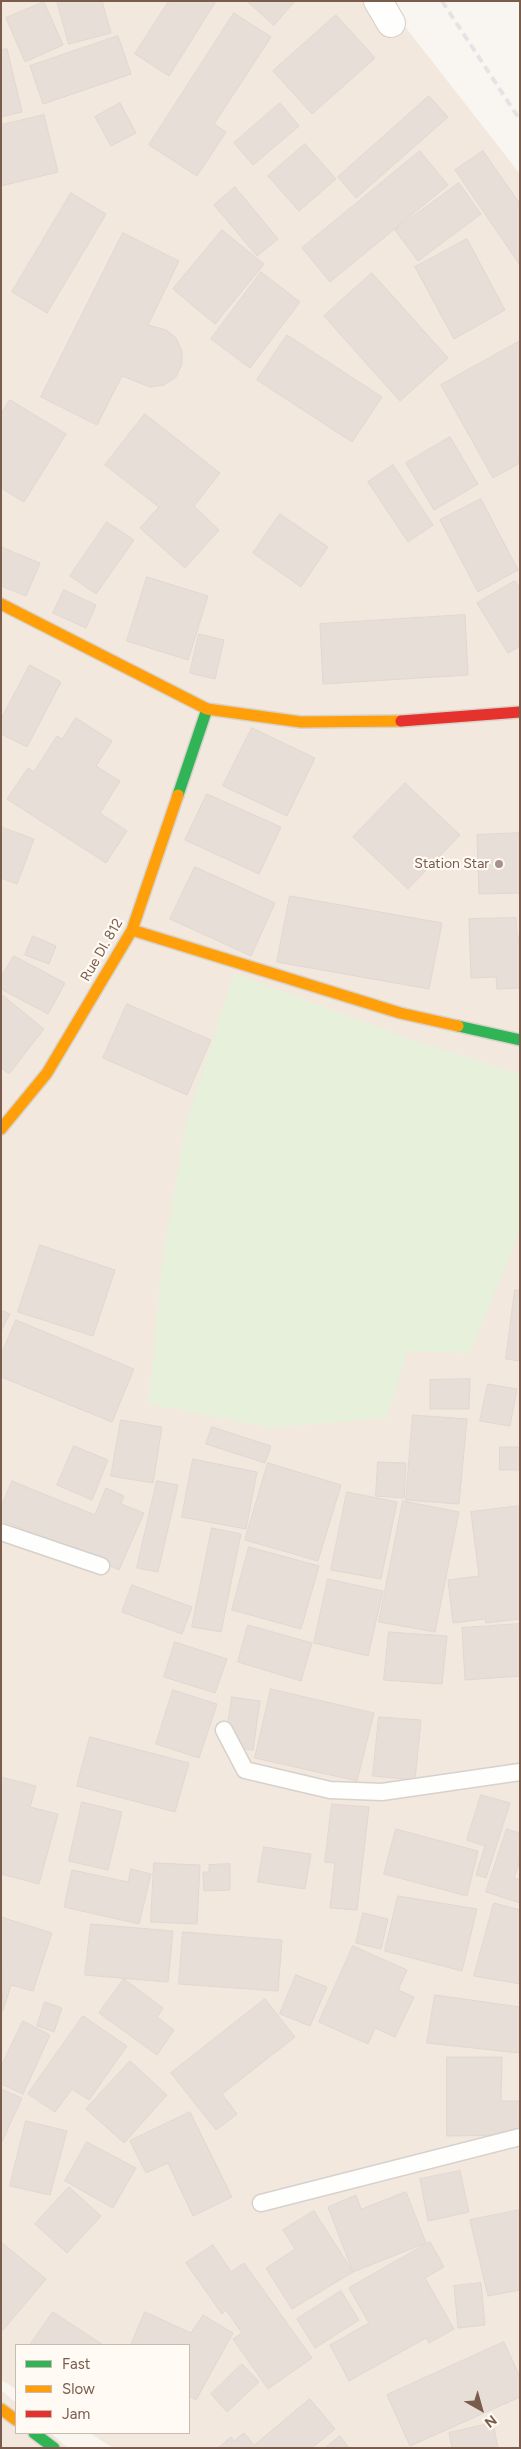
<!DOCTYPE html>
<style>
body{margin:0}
#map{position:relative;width:521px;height:2449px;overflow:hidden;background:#f9f5f0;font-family:Figtree,sans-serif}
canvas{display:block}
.frame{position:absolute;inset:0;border:2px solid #7a5c4d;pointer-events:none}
.legend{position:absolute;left:15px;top:2344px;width:175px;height:90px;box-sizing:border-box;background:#fffaf3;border:1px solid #cabbb1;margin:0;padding:6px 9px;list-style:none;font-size:15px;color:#7a5c4d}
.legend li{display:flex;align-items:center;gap:10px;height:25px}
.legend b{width:25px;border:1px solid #cabbb1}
.north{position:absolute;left:456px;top:2384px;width:50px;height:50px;-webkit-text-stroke:4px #fffaf3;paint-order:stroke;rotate:142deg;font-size:14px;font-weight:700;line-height:20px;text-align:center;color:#7a5c4d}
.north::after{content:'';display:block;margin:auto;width:18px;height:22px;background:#7a5c4d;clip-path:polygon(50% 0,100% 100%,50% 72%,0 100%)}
</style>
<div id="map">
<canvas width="521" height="2449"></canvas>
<div class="frame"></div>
<ul class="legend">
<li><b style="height:6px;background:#30b455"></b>Fast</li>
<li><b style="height:6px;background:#ff9f0a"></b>Slow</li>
<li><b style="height:6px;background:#e5322d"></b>Jam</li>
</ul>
<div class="north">N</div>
</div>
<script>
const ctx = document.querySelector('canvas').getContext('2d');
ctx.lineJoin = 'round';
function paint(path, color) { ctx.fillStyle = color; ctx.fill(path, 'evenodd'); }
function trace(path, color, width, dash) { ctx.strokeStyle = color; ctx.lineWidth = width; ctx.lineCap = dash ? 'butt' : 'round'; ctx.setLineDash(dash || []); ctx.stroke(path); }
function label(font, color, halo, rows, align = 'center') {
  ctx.font = font + ' Figtree,sans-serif'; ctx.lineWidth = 4.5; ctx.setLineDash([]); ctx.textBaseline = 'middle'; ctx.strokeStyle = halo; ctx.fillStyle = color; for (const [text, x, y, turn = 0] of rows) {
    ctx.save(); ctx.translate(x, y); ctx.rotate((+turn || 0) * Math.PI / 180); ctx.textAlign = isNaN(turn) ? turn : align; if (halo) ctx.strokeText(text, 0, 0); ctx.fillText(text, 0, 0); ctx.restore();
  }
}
const residential = new Path2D(`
 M1 1H385L520 174V2448H113L90 2433H189V2345H16V2389L1 2380Z
 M1 2390 16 2403V2433H51L68 2448H1Z`);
const green = new Path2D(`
 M234 973 412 1040 520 1074V1231L470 1353 407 1352 387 1418 271 1428 149 1404 161 1270 186 1123Z`);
const building = new Path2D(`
 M57 1H102L111 33 69 44Z
 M169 1H216L169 76 135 54Z
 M247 1H295L274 25Z
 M44 2 63 45 25 62 6 18Z
 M234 13 271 37 214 124 226 132 197 176 149 145Z
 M336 15 375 58 312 114 273 71Z
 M118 36 131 74 43 104 30 66Z
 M7 49 22 112 1 117V50Z
 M429 96 448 117 356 198 338 177Z
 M120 103 136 133 111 146 95 117Z
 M280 103 299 126 253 165 234 143Z
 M44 115 58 172 1 186V125Z
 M305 144 336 179 299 211 268 176Z
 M420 151 448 185 330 282 302 248Z
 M483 151 520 204V265L455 170Z
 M459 183 481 214 418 261 395 230Z
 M235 187 278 239 257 256 214 205Z
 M71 193 106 214 47 313 12 292Z
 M222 230 264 264 215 324 173 289Z
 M123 233 179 261 148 325 166 330 176 338 182 351V364L176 377 164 385 150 387 122 376 97 425 41 397Z
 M467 239 505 310 454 339 415 267Z
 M261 272 300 302 250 368 211 339Z
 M372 273 448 358 400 401 324 316Z
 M287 335 382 397 352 442 257 380Z
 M520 341V463L493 478 441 385Z
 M10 400 66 434 24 502 1 488V414Z
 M145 414 220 473 194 506 219 530 185 568 140 528 159 507 105 465Z
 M450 437 478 484 434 510 406 463Z
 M393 465 433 525 408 542 368 482Z
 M481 499 518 570 478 592 440 520Z
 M280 514 328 547 301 587 253 553Z
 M107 522 134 540 96 594 70 576Z
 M1 547 40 563 26 596 1 586Z
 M147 577 208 596 188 660 127 641Z
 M515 581 520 589V646L508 653 477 603Z
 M64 590 96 605 86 628 53 613Z
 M465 615 468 675 323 684 320 624Z
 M199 634 224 640 215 679 190 673Z
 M30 665 61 682 27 747 1 734V719Z
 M76 718 112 741 96 766 120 781 100 813 127 831 106 863 7 799 28 768 34 772 57 736 62 739Z
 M252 728 315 758 287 816 223 786Z
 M405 783 460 835 408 889 353 837Z
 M207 794 281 827 259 874 185 840Z
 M1 827 34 839 17 884 1 878Z
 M520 833V893L479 894 477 835Z
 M195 867 275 903 251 956 170 919Z
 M290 896 442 923 429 989 277 962Z
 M516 918 517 936H520V988L497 989 496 977 471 978 469 919Z
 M33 936 56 946 49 964 25 955Z
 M14 956 65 983 48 1014 1 989V977Z
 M1 994 44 1029 9 1074 1 1068Z
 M127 1004 211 1040 187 1095 103 1058Z
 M40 1245 115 1270 93 1336 18 1312Z
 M515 1290H520V1361L506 1359Z
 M1 1310 10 1314 1 1331Z
 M16 1320 134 1369 112 1422 1 1377V1355Z
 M470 1379 469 1409H430V1380Z
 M488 1384 517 1389 510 1426 480 1421Z
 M413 1415 467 1419 459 1504 406 1500Z
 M121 1420 162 1427 153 1483 111 1476Z
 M212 1427 271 1446 265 1463 206 1444Z
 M74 1446 108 1460 92 1500 57 1485Z
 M500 1447H520V1470H500Z
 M193 1459 257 1472 246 1529 182 1517Z
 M378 1462 406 1463 404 1498 376 1496Z
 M268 1463 341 1485 318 1561 245 1540Z
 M12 1481 95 1515 106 1488 124 1496 121 1504 144 1513 119 1570 1 1520V1508Z
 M157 1481 178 1485 158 1572 137 1568Z
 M347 1492 397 1502 381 1579 331 1570Z
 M403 1501 459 1512 435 1632 379 1622Z
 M520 1506V1619L486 1623 485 1619 453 1623 448 1580 479 1576 471 1512Z
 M212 1528 241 1534 221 1632 192 1627Z
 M249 1547 319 1566 301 1629 232 1610Z
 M328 1579 383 1591 368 1656 314 1643Z
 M132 1585 192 1607 182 1634 122 1612Z
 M520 1624V1676L465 1680 462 1628Z
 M248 1625 312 1643 301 1681 238 1662Z
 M389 1632 447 1636 442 1684 384 1680Z
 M175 1642 227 1659 215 1693 164 1677Z
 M271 1689 374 1713 357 1781 255 1758Z
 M173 1690 217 1704 199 1758 156 1744Z
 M232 1697 260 1701 253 1750 225 1746Z
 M379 1717 421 1720 415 1780 373 1776Z
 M90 1737 189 1763 175 1812 77 1786Z
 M1 1777 36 1786 30 1807 58 1814 39 1884 1 1874Z
 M481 1795 510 1803 486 1878 476 1875 485 1846 467 1840Z
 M82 1802 122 1812 108 1870 69 1861Z
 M332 1804 369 1807 357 1910 330 1908 335 1863 325 1862Z
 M396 1829 478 1851 467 1896 384 1874Z
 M507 1829 520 1833V1860L514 1878 520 1880V1903L486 1892Z
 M264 1847 311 1854 305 1889 258 1882Z
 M154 1863 200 1865 197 1924 151 1922Z
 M230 1864V1890L204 1891 203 1872H209V1865Z
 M131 1869 151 1874 139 1924 64 1907 72 1870 128 1882Z
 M398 1896 477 1909 462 1971 385 1951Z
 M494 1903 520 1910V1984L474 1976Z
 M363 1913 388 1919 381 1949 356 1943Z
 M1 1917 52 1933 33 1991 11 1985 3 2011Z
 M91 1924 173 1931 168 1982 85 1975Z
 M183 1932 282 1940 278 1991 179 1984Z
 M353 1946 407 1970 398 1990 414 1997 395 2037 375 2028 368 2044 319 2022Z
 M296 1975 327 1987 310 2026 280 2014Z
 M124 1979 163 2008 157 2017 174 2030 157 2055 99 2013Z
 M435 1995 520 2007V2053L427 2043Z
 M265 1999 295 2037 222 2094 237 2114 216 2130 171 2073Z
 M45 2002 62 2008 54 2032 37 2026Z
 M83 2016 127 2046 89 2100 72 2089 55 2112 28 2094Z
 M23 2021 50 2035 23 2094 1 2084V2067Z
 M447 2057H502L501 2101H520V2135L447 2136Z
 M130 2061 167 2095 124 2143 86 2109Z
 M1 2089 22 2098 1 2144Z
 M190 2112 232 2197 193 2216 168 2163 146 2173 130 2141Z
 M26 2121 67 2131 50 2195 10 2186Z
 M87 2142 136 2168 113 2208 65 2181Z
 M460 2171 469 2212 428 2221 420 2179Z
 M69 2187 101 2216 67 2253 35 2224Z
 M406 2192 426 2243 353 2272 328 2207 356 2195 361 2209Z
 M520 2210V2290L488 2296 470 2220Z
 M314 2211 353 2272 292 2309 266 2268 295 2249 283 2230Z
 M1 2242 46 2279 3 2330 1 2329Z
 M430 2242 444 2267 425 2278 454 2329 429 2343 426 2338 349 2381 330 2345 369 2323 349 2288Z
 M213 2245 231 2272 244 2263 312 2358 268 2389 233 2339 242 2333 226 2310 222 2314 186 2263Z
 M481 2283 485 2325 458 2328 454 2286Z
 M341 2291 359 2320 315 2348 297 2319Z
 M53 2312 103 2345H30Z
 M145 2312 191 2333 203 2315 233 2333 196 2400 189 2396V2345H131Z
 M504 2342 520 2377V2397L410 2446 387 2395Z
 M242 2364 259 2382 227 2412 211 2394Z
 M310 2399 335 2429 312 2448H218L231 2437 234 2441 244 2433 254 2445Z
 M493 2423 498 2448H452L449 2433Z
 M340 2436 349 2448H325Z`);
const lane = new Path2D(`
 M1 1532 101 1566
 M224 1730 245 1770 330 1790 382 1792 520 1772
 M261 2203 520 2137`);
const street = new Path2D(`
 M378 1 391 23`);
const fast = new Path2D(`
 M178 795 207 709
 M458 1026 520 1040
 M34 2433 54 2448`);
const slow = new Path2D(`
 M1 604 207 709 301 722 401 721
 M132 930 400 1013 458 1026
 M1 1129 47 1073 132 930 178 795
 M1 2409 16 2420`);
const jam = new Path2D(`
 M401 721 520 712`);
const rail = new Path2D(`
 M442 1 520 120`);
const markers = [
 [499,864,5,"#a69286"]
];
const poiNames = [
 ["Station Star",489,864]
];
const streetNames = [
 ["Rue DI. 812",102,950,-60]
];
paint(residential, '#f2e8de');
paint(green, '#e7f0db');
paint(building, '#e6ded7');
trace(building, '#e2d8d2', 1);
trace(lane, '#d7d1cb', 19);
trace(street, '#d7d1cb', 30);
trace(fast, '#d9d2cb', 14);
trace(slow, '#d9d2cb', 14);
trace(jam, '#d9d2cb', 14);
trace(lane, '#fefefd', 16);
trace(street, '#fefefd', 28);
trace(fast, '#30b455', 11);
trace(slow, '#ff9f0a', 11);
trace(jam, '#e5322d', 11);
trace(rail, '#e6e3e7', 4, [8, 5]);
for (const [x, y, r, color] of markers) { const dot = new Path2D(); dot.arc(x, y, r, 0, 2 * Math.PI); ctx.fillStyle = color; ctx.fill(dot); trace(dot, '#fffaf3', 2); }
label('14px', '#7a5c4d', '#fffaf3', poiNames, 'right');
label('14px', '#7a5c4d', '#fffaf3', streetNames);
</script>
